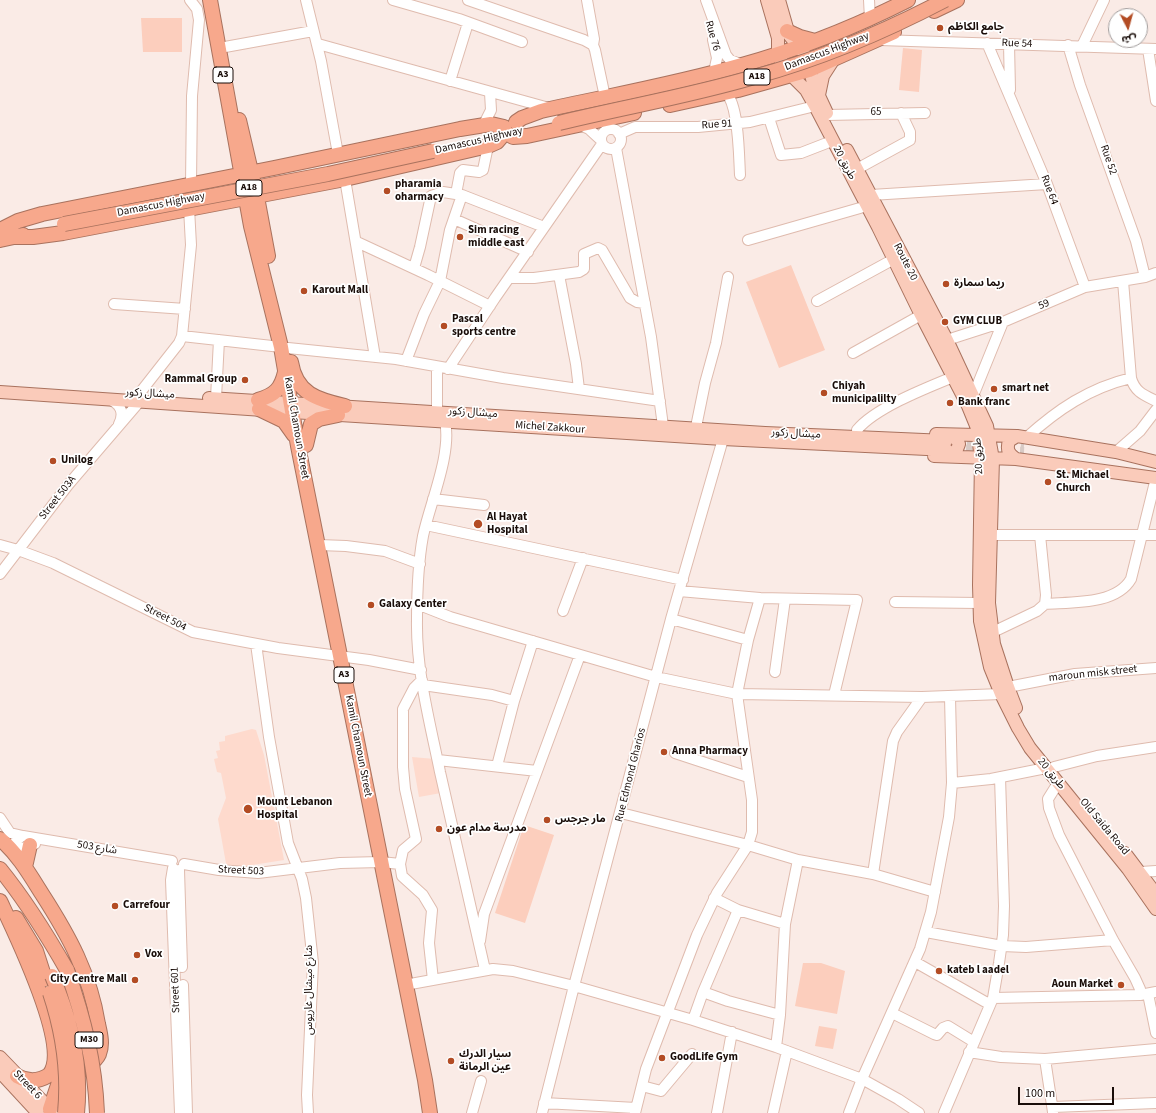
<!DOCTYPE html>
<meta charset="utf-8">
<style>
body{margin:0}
#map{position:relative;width:1156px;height:1113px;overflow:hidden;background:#faebe6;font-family:"Source Sans 3","Noto Sans Arabic",sans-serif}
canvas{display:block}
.north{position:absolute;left:1108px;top:8px;width:40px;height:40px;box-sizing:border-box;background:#fff;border:1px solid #a39e9d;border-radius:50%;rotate:174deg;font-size:11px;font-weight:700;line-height:16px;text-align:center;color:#190d09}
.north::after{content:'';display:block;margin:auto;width:14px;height:18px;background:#b34c24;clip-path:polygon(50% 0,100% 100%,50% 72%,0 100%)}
.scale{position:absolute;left:1018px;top:1087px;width:96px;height:18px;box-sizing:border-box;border:2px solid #190d09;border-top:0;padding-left:5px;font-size:12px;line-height:14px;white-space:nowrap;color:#190d09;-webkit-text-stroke:3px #fff;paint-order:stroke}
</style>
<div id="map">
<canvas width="1156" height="1113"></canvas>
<div class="north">ش</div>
<div class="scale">100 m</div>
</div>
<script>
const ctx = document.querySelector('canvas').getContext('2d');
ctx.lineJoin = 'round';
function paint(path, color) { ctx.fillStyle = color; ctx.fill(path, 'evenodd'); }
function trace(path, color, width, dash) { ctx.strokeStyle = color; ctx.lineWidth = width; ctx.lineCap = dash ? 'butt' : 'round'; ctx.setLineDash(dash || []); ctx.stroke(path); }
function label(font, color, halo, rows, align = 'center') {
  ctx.font = font + ' "Source Sans 3","Noto Sans Arabic",sans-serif'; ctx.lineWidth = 3.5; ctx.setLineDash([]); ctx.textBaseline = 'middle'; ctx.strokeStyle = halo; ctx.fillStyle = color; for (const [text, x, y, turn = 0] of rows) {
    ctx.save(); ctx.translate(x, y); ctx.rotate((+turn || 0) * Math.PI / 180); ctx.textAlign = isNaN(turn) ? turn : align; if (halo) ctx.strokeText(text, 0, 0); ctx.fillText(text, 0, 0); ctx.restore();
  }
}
const built = new Path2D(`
 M252 729 256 730 264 755 284 860 227 869 218 819 226 798 221 773 217 772 214 759 218 758 216 751 220 750 219 742 225 741V736Z
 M412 757 435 759 441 793 419 797Z`);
const green = new Path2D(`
 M141 18H182V52H143Z
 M903 48 922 50 919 92 899 90Z
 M791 265 825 350 779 368 746 282Z
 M524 825 554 835 525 923 495 913Z
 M803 963H821L845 971 837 1014 795 1006Z
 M819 1026 837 1029 833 1049 815 1046Z`);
const majorTunnel = new Path2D(`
 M949 441 1024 444
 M948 450 1024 453`);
const minor = new Path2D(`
 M190 0 197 9 199 20 192 96 191 184
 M306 0 321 61 338 154
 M393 0 459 19 522 42
 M468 0 584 40 593 45 595 50 605 97
 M587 0 594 39 593 45
 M706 0 726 55 730 60 743 65
 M869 0 870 19
 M713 40 717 58 714 72
 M880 40 1156 49
 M987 43 1047 184 1085 287
 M318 44 549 108
 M1009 44 1010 90
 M1068 45 1080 85 1136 241 1145 277
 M1082 46 1104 0
 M225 47 313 31
 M1148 49 1156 101
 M450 81 468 23
 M726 93C739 105 739 158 740 175
 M827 115 925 113
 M769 118 781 155 801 153 832 141
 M484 124 491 110 490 93
 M580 125 589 129 601 140
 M601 139a10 10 0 1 1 20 0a10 10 0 1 1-20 0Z
 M619 134 635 127H698L750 122 815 106
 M616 148 651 337 663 426
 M857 169 910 140V132L901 113
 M345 179 375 357
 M456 194 460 173 463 170 479 172 483 170 488 146
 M871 195 1047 184
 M454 219 528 252
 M748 240 867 206
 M357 242 428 275 490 306
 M414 268 420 247 431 196 443 192 462 195
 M559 275 576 364 579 389
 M509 278H534L579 272 584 269V254L598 248 602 250 630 298 637 302 645 303
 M1123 281 1131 378C1135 392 1144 395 1156 401
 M817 301 894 259
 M114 304 185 309
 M182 336 281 347
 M947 340 1003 322 1085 287 1145 277 1156 273
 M288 348 396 359 503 378 660 401
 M853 353 921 315
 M406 361 424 314 440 281 450 230 462 195 544 227
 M437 367V411
 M448 369 495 298 602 144
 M139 394 179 343 182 336 191 245 189 208
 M973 396 1003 322
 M216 398 219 340
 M109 399C120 404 125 412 119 424
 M445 421C452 454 430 503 423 536 418 563 417 593 417 620 416 671 430 723 440 772 455 838 470 904 485 970
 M696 427 705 383 716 343 728 277
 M857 430C875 408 926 388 953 377
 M1026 438C1057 410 1089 388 1131 378
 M1116 452 1140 431 1156 410
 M433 499 484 505
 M426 525 683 580
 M991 535H1156
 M0 545 18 550 53 563 193 632 278 648 369 660 421 670
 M319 545 346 546 385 551 420 564
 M0 574 68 485 140 401
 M679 591 760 598
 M895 602 979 603
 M417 604 450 617 656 677 737 694 922 697 1001 694
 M1045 604C1072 602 1116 605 1131 579L1156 478
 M563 611 583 558
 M671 619 748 640
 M993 632 1037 611 1045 604 1046 595 1040 535
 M256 644 269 737 288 843 302 879 306 898 313 963 307 1095 308 1113
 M775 672 785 599
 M423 685 492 695 514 701
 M1008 687 1075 674 1156 668
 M675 753 748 777
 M438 760 537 771
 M497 766 514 701 533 641
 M1054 767 1097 756 1156 747
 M952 783 991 779 1046 768
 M1058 783 1048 799 1049 808 1059 835 1113 940 1135 978 1140 989V995
 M621 813 748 845 798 860 873 874 935 892
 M0 818 10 833 23 836 172 861
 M23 836 16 840 17 847 22 848 35 844
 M184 864 219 870 258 873 340 863 381 862 400 864 403 850 416 839 405 789 403 767V709L414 688 422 680
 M400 864 402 876 423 895 432 910 429 943 433 980
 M173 868 171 880 180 1113
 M179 870 182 967
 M1141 872 1156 871
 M873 874 893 741 897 732 922 697
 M714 898 738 910 785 924
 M738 910 703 992 728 1001 780 1015
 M926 932 1002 946 1026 947 1113 940
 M480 941 484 914 580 655
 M915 962 989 1004
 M183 985 187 1113
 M405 985 493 969 513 971 574 986 693 1020 776 1047 862 1079 898 1099 919 1113
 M1148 994 1156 1033
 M993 998 1140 995 1156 992
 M892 1013 934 1034 937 1035 943 1028 948 1026 974 1042
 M693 1020 703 992
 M776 1047 780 1015 785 924 798 860
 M969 1052 1001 1057 1045 1059 1156 1049
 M1045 1059 1053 1112
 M642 1086 661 1091 692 1054
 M544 1103 636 1108
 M1053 1107 1156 1103
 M472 1113 481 1081
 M542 1113 574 986 671 619 723 439
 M635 1113 646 1069 697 935 717 893 748 845 752 832V800L737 694 748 640 760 598 857 600 834 695
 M717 1113 732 1032
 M773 1113 787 1051
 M849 1113 862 1079 920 949 931 912 949 817 952 783 950 697
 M944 1113 993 998 999 963 1003 935 1004 906 1000 777`);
const major = new Path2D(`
 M767 0 778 38V53L780 59 791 75 806 90 815 106 878 227 921 315 968 406 977 428 981 459 979 585 980 621 990 667 1001 694 1018 728 1030 748 1128 869 1156 909
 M779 0 789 35 807 57 813 83 827 113
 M819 95 823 76 834 59
 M847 150 947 340 987 426 993 459 989 603 994 644 1008 687 1016 708
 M0 392 292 412 723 439 947 450
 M209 398 765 433 946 441
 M936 434 1017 436 1116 452 1156 462
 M945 455 956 452 959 444 955 437 946 435
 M934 456 1016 459 1156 478
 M1016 459C1009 454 1006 450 1009 441L1017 436
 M1125 853 1156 894
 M0 1057 54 1113
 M0 1072 38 1113`);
const highway = new Path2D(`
 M210 0 251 226 281 347 298 446 425 1080 430 1113
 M934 11 957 0
 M787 31 800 37 815 41
 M670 105 738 90 809 70 894 32
 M239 120 257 197 268 256
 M516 122 522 118 541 111C608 96 676 84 742 65 799 49 855 27 908 0
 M508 134 513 137 527 136 634 113
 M2 229 18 221 42 214 274 168 460 129 491 124 504 127
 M15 237H33L63 233 345 179 488 146 497 142 503 135
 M0 240 23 235
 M291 362C296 394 318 400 345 406
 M258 400C275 395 281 389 285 372
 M259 409 284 421 294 435
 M306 445 311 424 319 419 338 415
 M0 839C18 854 30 875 42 894 69 936 90 974 98 1024 100 1033 103 1044 99 1054 92 1069 72 1066 61 1076L50 1109
 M25 867 30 845
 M0 869C26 901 47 935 67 970
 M0 901C14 931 72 1048 49 1075 38 1082 28 1082 17 1076
 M16 918 36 951 45 979`);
const highwayBridge = new Path2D(`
 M559 123C624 107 690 96 754 77 820 59 884 32 945 0
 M64 224 328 174 433 151
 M67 970C84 1019 95 1062 97 1113
 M52 976C71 1019 82 1065 77 1113
 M50 993C63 1032 69 1072 65 1113`);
const markers = [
 [940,28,4,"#b34c24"],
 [387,191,4,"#b34c24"],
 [460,237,4,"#b34c24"],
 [946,284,4,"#b34c24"],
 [304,291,4,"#b34c24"],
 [945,322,4,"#b34c24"],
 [444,326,4,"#b34c24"],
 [245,380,4,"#b34c24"],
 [994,389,4,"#b34c24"],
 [824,393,4,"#b34c24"],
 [950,403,4,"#b34c24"],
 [53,461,4,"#b34c24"],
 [1048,482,4,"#b34c24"],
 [478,524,5,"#b34c24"],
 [371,605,4,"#b34c24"],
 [664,752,4,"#b34c24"],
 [248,809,5,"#b34c24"],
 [547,820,4,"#b34c24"],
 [439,829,4,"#b34c24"],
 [115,906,4,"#b34c24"],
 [137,955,4,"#b34c24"],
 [939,971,4,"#b34c24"],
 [135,980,4,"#b34c24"],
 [1121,985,4,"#b34c24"],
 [662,1058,4,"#b34c24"],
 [451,1061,4,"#b34c24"]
];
const shields = [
 [223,75,20],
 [757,77,26],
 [249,188,26],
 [344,675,20],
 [89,1040,28]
];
const shieldNames = [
 ["A3",223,75],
 ["A18",757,77],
 ["A18",249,188],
 ["A3",344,675],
 ["M30",89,1040]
];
const poiNames = [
 ["جامع الكاظم",948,28],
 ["pharamia",395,185],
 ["oharmacy",395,198],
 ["Sim racing",468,231],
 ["middle east",468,244],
 ["ريما سمارة",954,284],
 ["Karout Mall",312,291],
 ["Pascal",452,320],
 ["sports centre",452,333],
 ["GYM CLUB",953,322],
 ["Rammal Group",237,380,"right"],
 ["Chiyah",832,387],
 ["municipalilty",832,400],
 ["smart net",1002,389],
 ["Bank franc",958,403],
 ["Unilog",61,461],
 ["St. Michael",1056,476],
 ["Church",1056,489],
 ["Al Hayat",487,518],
 ["Hospital",487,531],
 ["Galaxy Center",379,605],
 ["Anna Pharmacy",672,752],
 ["Mount Lebanon",257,803],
 ["Hospital",257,816],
 ["مار جرجس",555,820],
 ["مدرسة مدام عون",447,829],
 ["Carrefour",123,906],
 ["Vox",145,955],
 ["kateb l aadel",947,971],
 ["City Centre Mall",127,980,"right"],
 ["Aoun Market",1113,985,"right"],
 ["سيار الدرك",459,1055],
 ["عين الرمانة",459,1068],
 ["GoodLife Gym",670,1058]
];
const streetNames = [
 ["Rue 76",712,36,74],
 ["Rue 54",1017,44,2],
 ["Damascus Highway",827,52,-21],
 ["65",876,113],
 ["Rue 91",717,125,-4],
 ["Damascus Highway",479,141,-13],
 ["Rue 52",1108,160,71],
 ["طريق 20",844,163,62],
 ["Rue 64",1049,190,69],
 ["Damascus Highway",161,205,-11],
 ["Route 20",905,262,63],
 ["59",1044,305,-23],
 ["ميشال زكور",150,394,3],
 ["ميشال زكور",473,413,4],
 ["Kamil Chamoun Street",296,428,80],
 ["Michel Zakkour",550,428,4],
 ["ميشال زكور",796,434,3],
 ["طريق 20",979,456,-93],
 ["Street 503A",58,498,-52],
 ["Street 504",165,618,27],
 ["maroun misk street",1093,674,-6],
 ["Kamil Chamoun Street",358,746,79],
 ["طريق 20",1051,774,51],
 ["Rue Edmond Gharios",631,775,-76],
 ["Old Saida Road",1104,827,50],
 ["شارع 503",97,848,9],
 ["Street 503",241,871,3],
 ["Street 601",176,990,-92],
 ["شارع ميشال غاريوس",310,990,-90],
 ["Street 6",27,1085,46]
];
paint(built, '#fedacd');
paint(green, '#fccebd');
trace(majorTunnel, '#d8cac5', 12, [12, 6]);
trace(minor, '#dfbbae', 12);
trace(major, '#a9725e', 14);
trace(highway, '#a9725e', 16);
trace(minor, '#fff', 10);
trace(major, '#facbba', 12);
trace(highway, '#f7a88c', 14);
trace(highwayBridge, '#a9725e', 16, []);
trace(highwayBridge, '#f7a88c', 14);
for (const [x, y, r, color] of markers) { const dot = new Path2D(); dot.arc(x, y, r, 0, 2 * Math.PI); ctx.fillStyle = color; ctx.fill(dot); trace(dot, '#fff', 1.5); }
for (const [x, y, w] of shields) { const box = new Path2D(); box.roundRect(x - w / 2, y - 8, w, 16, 3); ctx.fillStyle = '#fff'; ctx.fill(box); trace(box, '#190d09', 1); }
label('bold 10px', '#190d09', null, shieldNames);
label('bold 11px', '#190d09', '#fff', poiNames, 'left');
label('11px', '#190d09', '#fff', streetNames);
</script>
